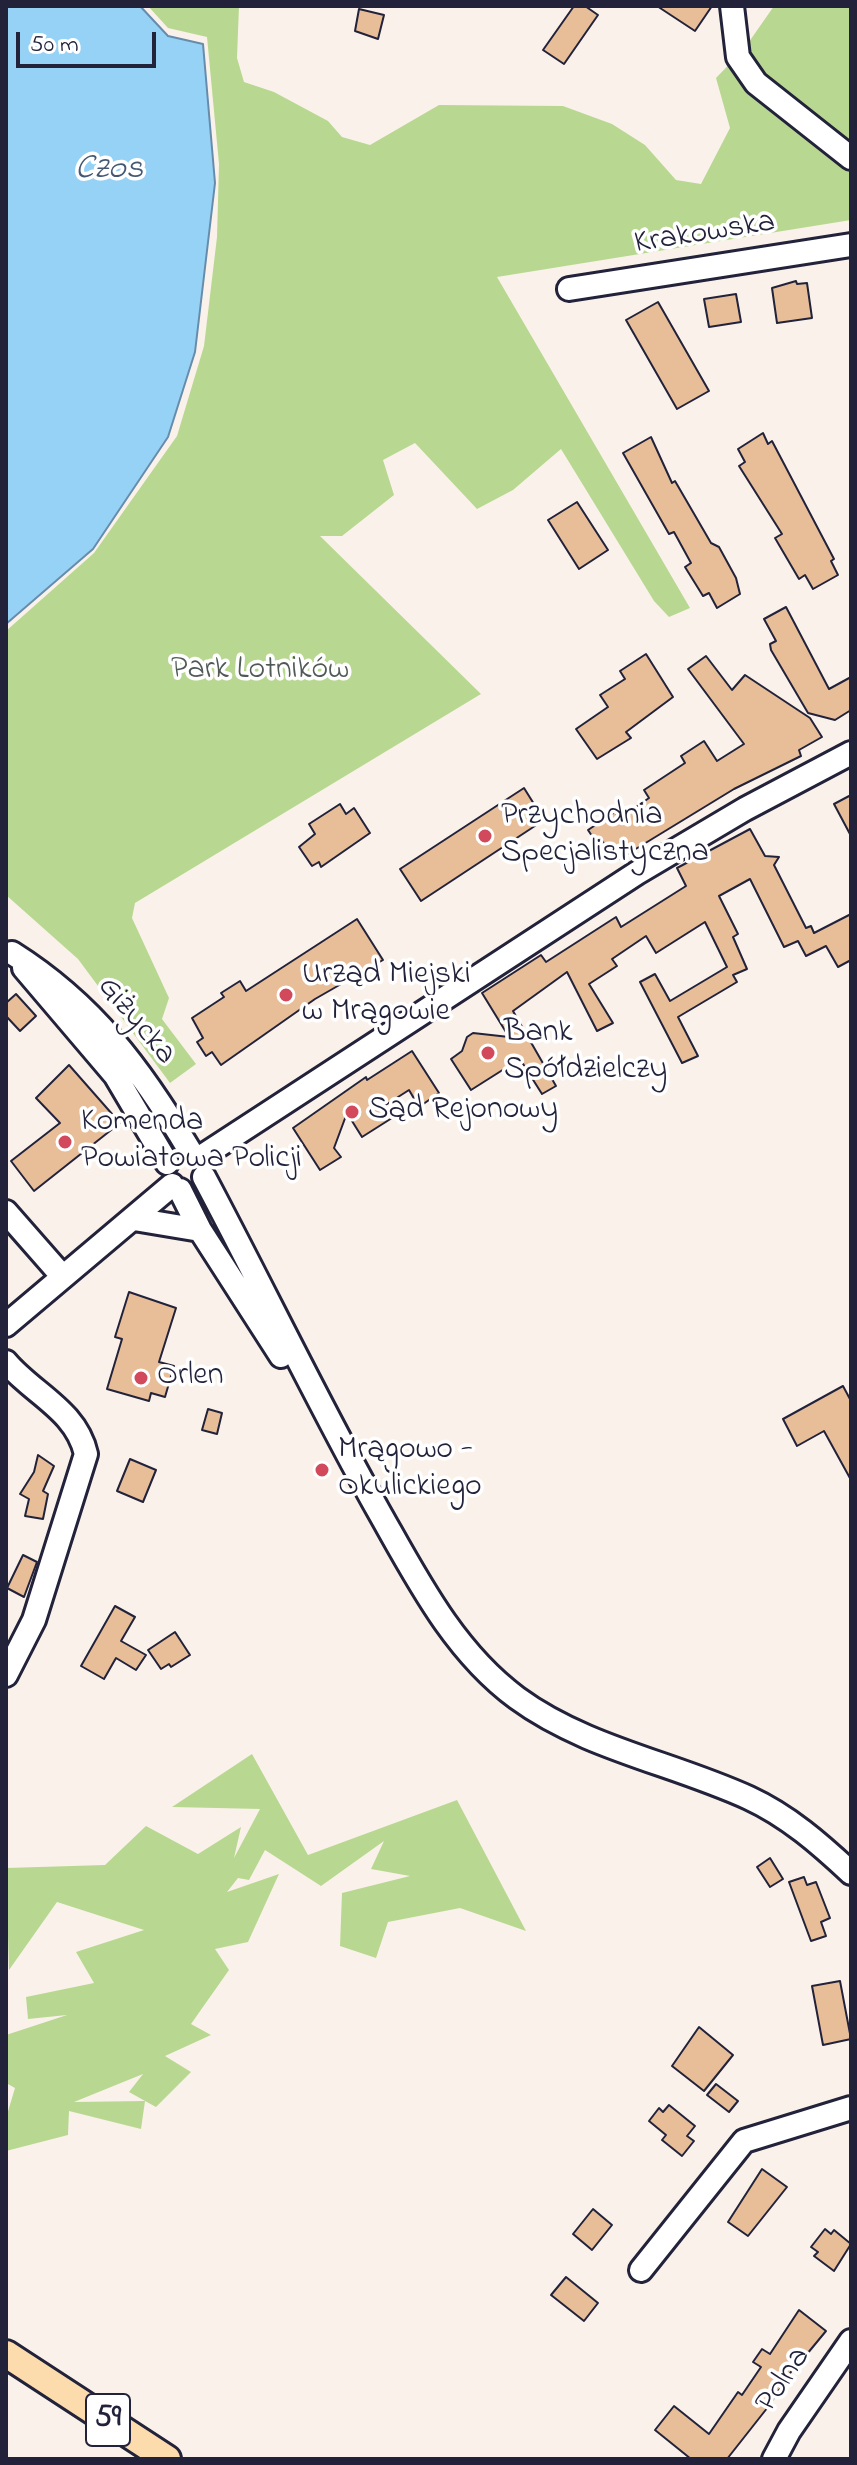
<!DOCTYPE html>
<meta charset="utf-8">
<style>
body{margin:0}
#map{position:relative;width:857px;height:2465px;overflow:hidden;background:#faf2ea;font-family:"Indie Flower",sans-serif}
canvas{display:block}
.frame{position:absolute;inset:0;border:8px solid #22223b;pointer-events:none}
.scale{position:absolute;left:16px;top:32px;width:140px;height:36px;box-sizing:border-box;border:4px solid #22223b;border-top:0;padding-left:10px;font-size:24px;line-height:28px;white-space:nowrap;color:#22223b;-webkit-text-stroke:6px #fff;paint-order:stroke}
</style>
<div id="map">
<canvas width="857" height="2465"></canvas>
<div class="frame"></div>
<div class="scale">50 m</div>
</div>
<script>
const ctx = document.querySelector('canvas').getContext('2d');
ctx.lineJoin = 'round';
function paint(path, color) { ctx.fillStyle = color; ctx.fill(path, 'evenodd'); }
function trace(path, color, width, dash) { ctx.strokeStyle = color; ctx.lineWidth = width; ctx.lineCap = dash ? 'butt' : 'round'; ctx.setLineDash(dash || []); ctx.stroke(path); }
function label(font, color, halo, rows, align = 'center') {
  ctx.font = font + ' "Indie Flower",sans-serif'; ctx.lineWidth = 7; ctx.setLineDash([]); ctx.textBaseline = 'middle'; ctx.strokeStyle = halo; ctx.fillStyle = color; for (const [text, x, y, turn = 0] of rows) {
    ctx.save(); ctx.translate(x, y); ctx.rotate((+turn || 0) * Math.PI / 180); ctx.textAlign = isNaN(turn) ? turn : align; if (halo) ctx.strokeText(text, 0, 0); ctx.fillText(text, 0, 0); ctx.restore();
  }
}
const green = new Path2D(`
 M148 6H239L237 58 244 82 274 92 328 121 342 137 370 145 439 105 563 106 612 124 645 145 676 180 701 184 730 128 716 78 744 49 774 6H851V220L497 277 690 608 669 617 654 601 561 449 513 490 477 509 415 443 383 460 394 495 342 536H320L481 694 135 903 132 918 169 998 162 1019 196 1064 170 1083 78 959 6 895V631L94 553 177 436 204 346 217 237 219 164 207 37 168 28Z
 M252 1754 308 1855 457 1800 526 1931 460 1908 388 1922 376 1958 340 1946 342 1893 410 1876 371 1869 384 1841 321 1886 265 1850 249 1880 238 1878 227 1892 279 1874 248 1942 215 1949 229 1970 191 2024 211 2035 165 2056 191 2072 156 2107 145 2101 141 2129 69 2111 68 2135 6 2151V2118L15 2088 6 2083V2035L67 2015 28 2019 26 1997 94 1983 76 1952 144 1930 57 1902 9 1970 6 1868 105 1865 146 1826 198 1854 241 1827 234 1858 260 1809 172 1807ZM143 2074 129 2092 145 2101 74 2102Z`);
const water = new Path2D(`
 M6 6H140L168 36 203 44 215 183 195 352 168 437 93 549 6 624Z`);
const building = new Path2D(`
 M574 6H585L598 15 564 64 543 50Z
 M657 6H712L695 31Z
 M359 9 384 15 378 39 355 31Z
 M796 281 797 284 807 283 812 318 777 323 772 288Z
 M736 294 741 322 709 327 704 299Z
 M658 302 709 391 677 409 626 320Z
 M763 433 768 444 772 441 834 559 831 561 838 575 813 589 805 575 799 579 775 538 782 534 739 466 745 462 738 449Z
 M651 437 672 483 675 481 711 543 719 547 736 578 740 594 717 608 709 593 703 596 685 567 691 563 674 532 669 534 623 453Z
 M577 502 608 550 579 569 548 520Z
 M786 607 829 689 851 677V710L835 720 808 713 771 650 770 644 776 641 764 619Z
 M646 654 673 697 626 732 631 738 597 759 576 729 608 707 600 695 625 679 620 671Z
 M706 656 732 690 745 675 810 718 822 737 799 750 801 756 734 789 616 861 601 839 596 842 588 830 615 812 619 819 649 798 644 790 685 763 681 756 704 741 717 761 744 744 688 669Z
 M524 788 544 820 421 901 400 869Z
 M851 795V836L834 804Z
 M340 804 346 814 354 808 370 833 321 867 319 862 312 866 299 847 315 834 309 824Z
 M750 829 765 856 779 857 774 865 806 928 811 926 814 933 851 914V960L838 967 826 946 806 956 798 941 784 947 750 879 719 896 738 934 733 937 747 969 733 975 737 982 678 1017 698 1056 682 1063 640 982 655 974 670 1001 727 967 705 922 656 953 646 936 612 959 617 966 589 984 613 1023 597 1031 567 972 513 1011 556 1086 542 1094 520 1059 471 1090 451 1059 462 1051 467 1037 473 1033 509 1037 482 993 541 955 546 962 616 917 621 927 686 886 677 868Z
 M357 919 383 960 315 999 221 1065 212 1052 206 1056 197 1042 203 1038 192 1018 224 997 221 993 240 981 246 991Z
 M16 994 36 1016 20 1031 6 1016V1003Z
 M412 1051 439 1093 419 1107 409 1090 384 1106 392 1118 362 1137 347 1113 334 1148 341 1157 320 1170 293 1128 366 1077 367 1080Z
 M69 1065 120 1123 34 1191 11 1161 60 1123 36 1098Z
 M129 1292 176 1308 159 1362 174 1366 165 1397 151 1393 149 1401 107 1389 122 1339 115 1337Z
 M843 1386 851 1401V1480L824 1431 797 1446 783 1419Z
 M208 1409 222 1413 217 1434 202 1430Z
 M38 1455 54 1466 43 1491 48 1494 43 1519 25 1516 29 1499 20 1494 34 1472Z
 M130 1459 156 1470 143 1502 117 1491Z
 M23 1555 37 1562 24 1597 7 1588Z
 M115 1606 135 1617 121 1641 146 1655 136 1670 116 1658 104 1679 81 1666Z
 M175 1632 190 1655 171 1667 169 1664 161 1669 148 1650Z
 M770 1858 783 1879 770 1887 757 1867Z
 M804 1877 807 1885 816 1882 830 1918 821 1922 826 1936 811 1941 789 1882Z
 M840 1981 851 2039 823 2045 812 1986Z
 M699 2027 733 2055 704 2091 672 2066Z
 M716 2084 738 2101 729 2112 707 2095Z
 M669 2105 695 2126 687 2136 694 2141 682 2156 662 2140 666 2135 649 2121 659 2108 663 2112Z
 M762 2169 787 2187 748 2236 728 2222Z
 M593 2209 612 2225 592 2250 573 2234Z
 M825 2229 831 2234 834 2230 851 2244 834 2271 814 2256 818 2252 811 2247Z
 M566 2277 598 2303 584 2321 551 2295Z
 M799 2310 826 2331 807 2354 804 2352 768 2407 727 2459H691L655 2430 674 2406 709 2434 738 2392 742 2395 761 2367 753 2362 762 2349 770 2354Z`);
const minor = new Path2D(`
 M732 6 738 57 756 83 851 158
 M569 289 851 245
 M12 953C93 1004 141 1069 190 1151
 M24 968 115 1075 167 1163
 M201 1157 637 873 745 809 851 753
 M204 1177C263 1288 317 1401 378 1510 416 1577 453 1651 517 1698 585 1748 673 1763 749 1798 788 1816 820 1844 851 1873
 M180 1190 200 1230 281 1356
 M6 1212 63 1277
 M134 1219 200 1230
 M6 1325 172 1185
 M6 1362C33 1394 76 1410 86 1454L34 1620 6 1675
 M641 2270 744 2141 851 2108
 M774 2459 789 2431 851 2341`);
const major = new Path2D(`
 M6 2354 167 2459`);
const markers = [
 [485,836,8,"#d1495b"],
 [286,995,8,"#d1495b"],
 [488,1053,8,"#d1495b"],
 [352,1112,8,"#d1495b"],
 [65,1142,8,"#d1495b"],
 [141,1378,8,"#d1495b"],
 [322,1470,8,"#d1495b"]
];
const shields = [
 [108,2420,44]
];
const shieldNames = [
 ["59",108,2420]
];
const streetNames = [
 ["Krakowska",705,235,-9],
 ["Giżycka",135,1022,50],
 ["Polna",785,2381,-56]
];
const parkNames = [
 ["Park Lotników",260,672]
];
const poiNames = [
 ["Przychodnia",501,818],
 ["Specjalistyczna",501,855],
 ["Urząd Miejski",302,977],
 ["w Mrągowie",302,1014],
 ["Bank",504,1035],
 ["Spółdzielczy",504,1072],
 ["Sąd Rejonowy",368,1112],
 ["Komenda",81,1124],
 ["Powiatowa Policji",81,1161],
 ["Orlen",157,1378],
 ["Mrągowo -",338,1452],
 ["Okulickiego",338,1489]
];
const waterNames = [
 ["Czos",109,171]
];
paint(green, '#b8d891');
paint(water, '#95d2f6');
trace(water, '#678cab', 2);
paint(building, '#e8be98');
trace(building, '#22223b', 2);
trace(minor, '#22223b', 28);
trace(major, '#22223b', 32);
trace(minor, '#fff', 22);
trace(major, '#fcdcac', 26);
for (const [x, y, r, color] of markers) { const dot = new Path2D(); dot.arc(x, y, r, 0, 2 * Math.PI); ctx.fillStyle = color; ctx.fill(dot); trace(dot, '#fff', 3); }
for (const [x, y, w] of shields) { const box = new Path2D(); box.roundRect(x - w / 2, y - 26, w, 52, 6); ctx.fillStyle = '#fff'; ctx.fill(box); trace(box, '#22223b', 2); }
label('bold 30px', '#22223b', null, shieldNames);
label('32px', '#22223b', '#fff', streetNames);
label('32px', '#4f5955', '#fff', parkNames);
label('32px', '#22223b', '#fff', poiNames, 'left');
label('italic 34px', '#445773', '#fff', waterNames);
</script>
